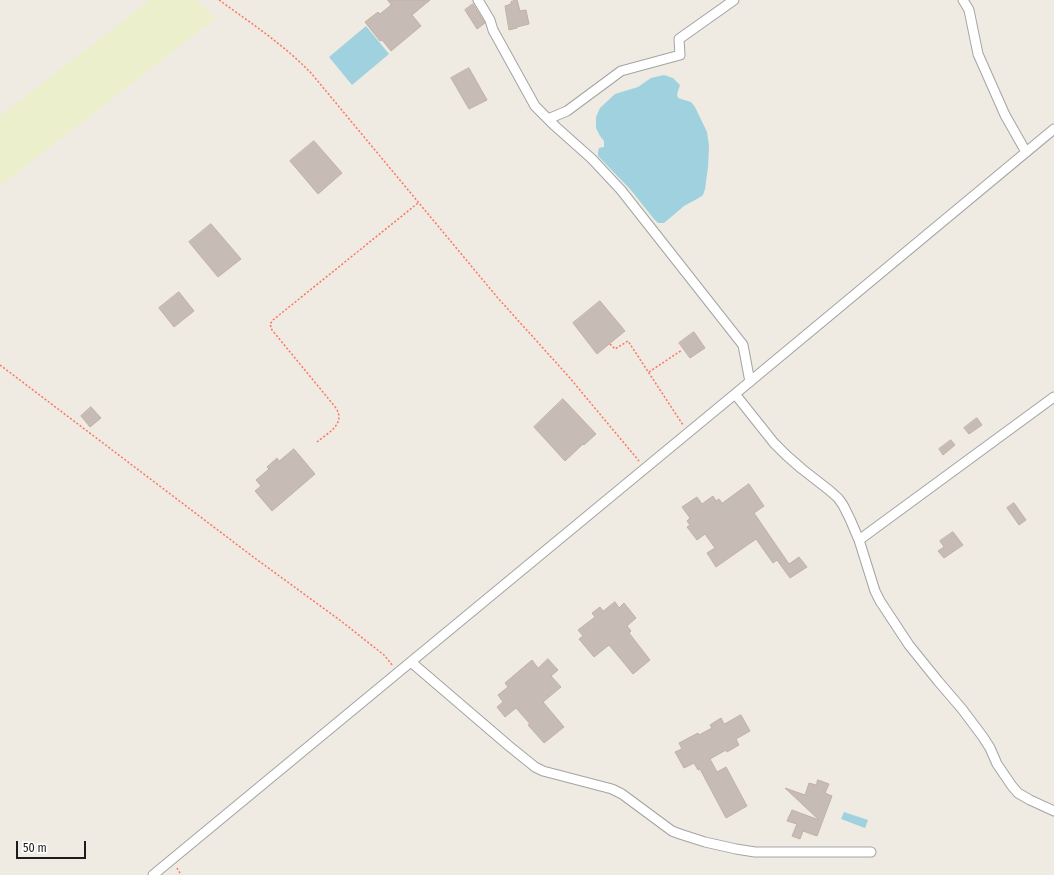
<!DOCTYPE html>
<style>
body{margin:0}
#map{position:relative;width:1054px;height:875px;overflow:hidden;background:#efeae2;font-family:"Fira Sans Condensed",sans-serif}
canvas{display:block}
.scale{position:absolute;left:16px;top:841px;width:70px;height:18px;box-sizing:border-box;border:2px solid #1d1d1d;border-top:0;padding-left:5px;font-size:12px;line-height:14px;white-space:nowrap;color:#1d1d1d;-webkit-text-stroke:3px #fff;paint-order:stroke}
</style>
<div id="map">
<canvas width="1054" height="875"></canvas>
<div class="scale">50 m</div>
</div>
<script>
const ctx = document.querySelector('canvas').getContext('2d');
ctx.lineJoin = 'round';
function paint(path, color) { ctx.fillStyle = color; ctx.fill(path, 'evenodd'); }
function trace(path, color, width, dash) { ctx.strokeStyle = color; ctx.lineWidth = width; ctx.lineCap = dash ? 'butt' : 'round'; ctx.setLineDash(dash || []); ctx.stroke(path); }
const farmland = new Path2D(`
 M150 0H197L216 18 0 186V116Z`);
const water = new Path2D(`
 M366 26 389 54 352 85 329 57Z
 M664 75 673 78 680 85 677 94 678 98 691 102 695 107 707 132 709 146 708 167 705 189 703 195 697 199 684 206 664 223H658L654 219 630 189 598 156V152L599 148 604 147V141L600 136 596 128V117L600 108 615 94 638 87 651 78Z
 M844 812 868 820 865 828 841 819Z`);
const building = new Path2D(`
 M388 0H430L412 15 421 26 391 51 382 40 380 41 365 22 378 12 380 14 391 5Z
 M517 0 520 11 526 10 529 24 517 27V28L509 30 505 6 511 4V2Z
 M473 4 485 23 477 29 465 10Z
 M469 68 487 100 469 109 451 78Z
 M314 141 342 173 318 194 290 161Z
 M211 224 241 259 218 277 189 242Z
 M179 292 194 311 174 327 159 308Z
 M600 301 625 331 597 354 573 323Z
 M694 332 705 348 690 358 679 343Z
 M563 399 596 434 584 445 583 444 565 461 534 427Z
 M91 407 101 418 90 427 81 416Z
 M977 418 982 425 969 434 964 428Z
 M951 440 955 445 943 455 939 449Z
 M294 449 315 474 272 511 255 491 261 486 256 480 269 469 267 467 277 458 279 461Z
 M749 484 764 506 754 513 789 564 799 557 807 567 790 578 777 560 773 563 756 539 716 567 707 553 715 548 705 534 697 540 687 527 690 525 687 521 690 518 682 507 697 497 702 504 713 496 716 501 719 499 722 503Z
 M1014 503 1026 520 1019 525 1007 508Z
 M953 532 963 545 944 558 938 551 944 547 940 541Z
 M615 602 619 608 624 603 636 618 627 626 631 631 629 633 650 660 633 674 609 645 594 657 579 639 583 636 578 630 595 617 592 613 600 607 603 611Z
 M548 659 558 670 551 676 561 687 543 702 564 727 544 743 528 725 530 724 516 708 505 717 497 707 503 702 498 695 508 687 505 683 532 660 538 668Z
 M741 715 750 731 736 739 739 745 727 752 726 750 710 759 717 772 726 767 747 806 726 818 700 769 698 770 694 763 684 768 675 752 682 749 679 743 698 733 699 735 712 728 710 725 721 718 724 724Z
 M818 780 829 784 825 793 832 796 817 836 803 831 800 839 792 836 797 824 787 821 792 810 819 820 785 788 805 795 809 783 816 785Z`);
const path = new Path2D(`
 M219 0C251 23 284 45 311 73L497 297 569 377 639 461
 M610 344 615 349 628 341 683 425
 M0 365 252 556 341 621 384 655 393 666
 M649 372 682 350
 M317 442C328 433 346 424 336 408L272 330 270 324 273 320 418 203
 M177 868 181 875`);
const minor = new Path2D(`
 M478 0 490 20 493 30 535 106 555 126 592 159 621 190 743 345 750 382
 M963 0 969 10 978 54 1005 115 1026 152
 M548 119 567 111 621 71 680 55 679 39 734 0
 M735 394 774 443 786 455 802 469 829 490 838 498 843 505 850 519 859 540 875 591 880 601 909 645 938 681 962 709 983 737 990 748 997 764 1012 786 1018 793 1030 800 1054 811
 M859 540 1054 397
 M411 662 509 746 535 767 543 771 612 789 622 794 672 831 680 834 705 842 736 849 755 852H871
 M153 875 735 394 1054 129`);
paint(farmland, '#ecefcb');
paint(water, '#9fd1df');
paint(building, '#c7bcb5');
trace(building, '#c1b0a3', 1);
trace(minor, '#a4a4a4', 11);
trace(path, '#ff7362', 1.5, [2, 2]);
trace(minor, '#fff', 9);
</script>
